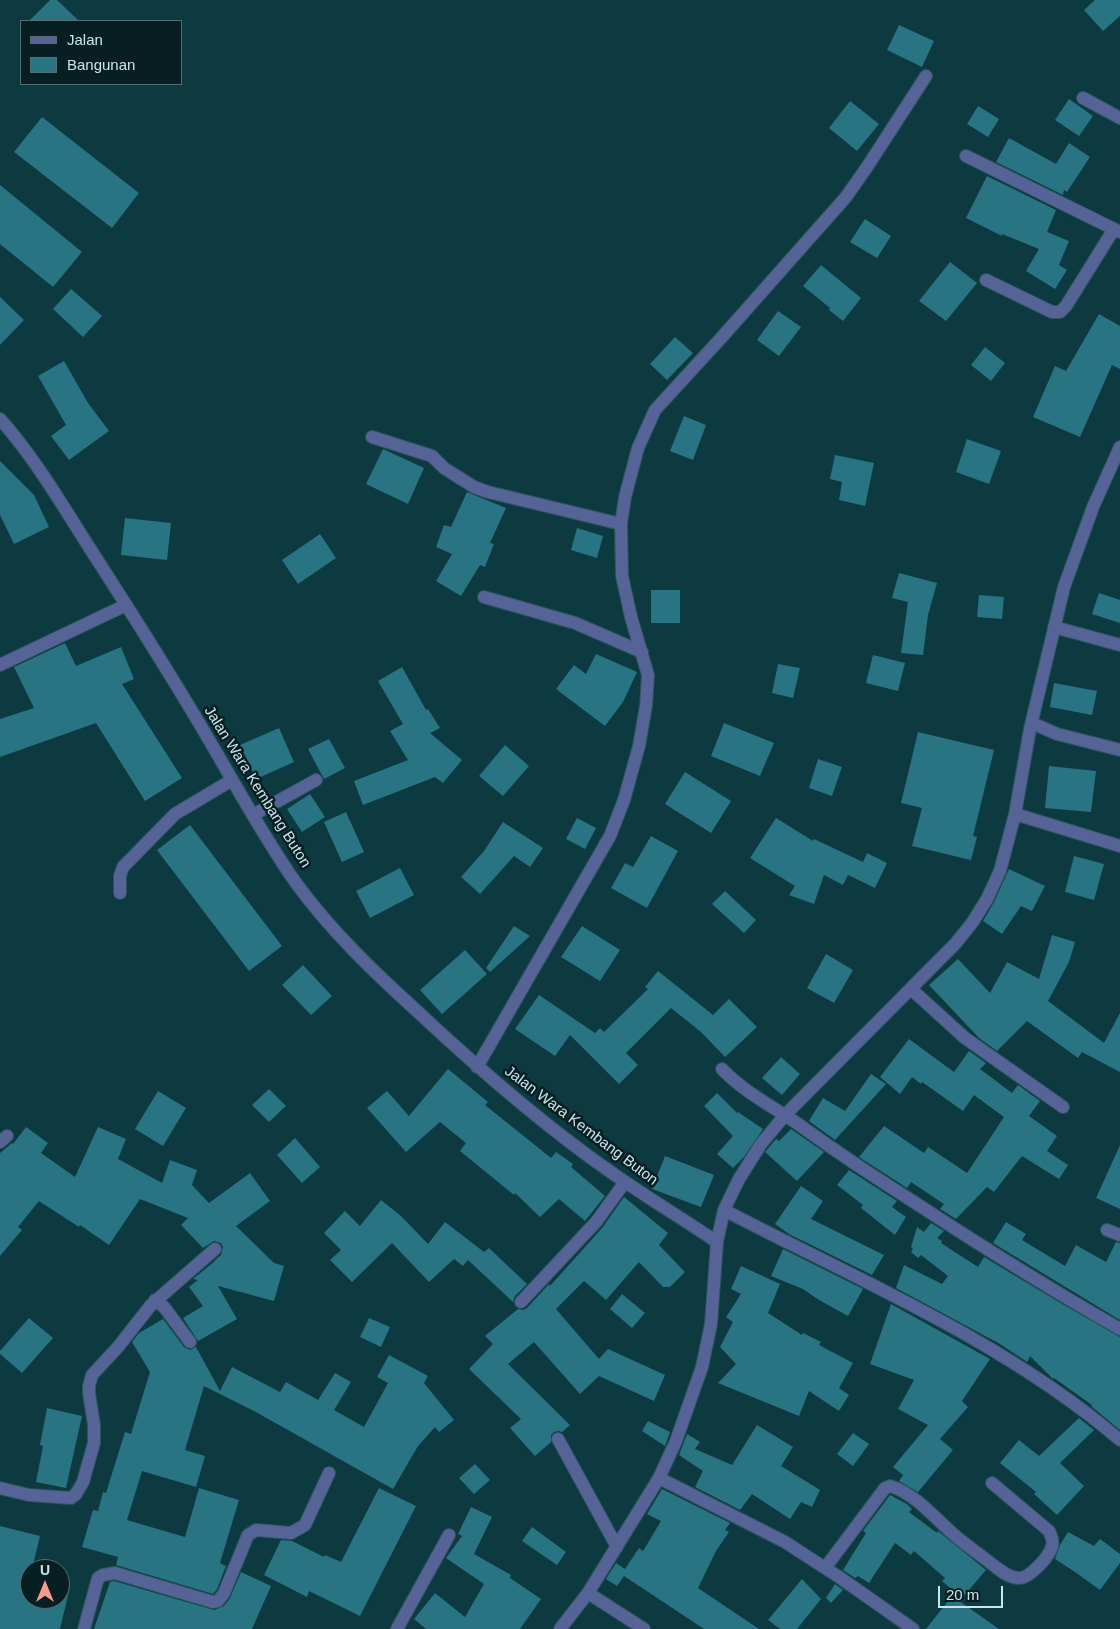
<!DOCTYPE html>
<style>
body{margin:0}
#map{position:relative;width:1120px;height:1629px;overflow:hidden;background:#0d3941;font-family:Arial,sans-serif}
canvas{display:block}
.legend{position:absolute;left:20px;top:20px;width:162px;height:65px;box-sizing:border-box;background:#071e22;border:1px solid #556e72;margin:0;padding:6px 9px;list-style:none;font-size:15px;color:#cae5eb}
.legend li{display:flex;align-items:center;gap:10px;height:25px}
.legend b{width:25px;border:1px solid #556e72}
.north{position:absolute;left:20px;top:1559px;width:50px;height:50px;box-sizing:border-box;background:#071e22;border:1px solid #556e72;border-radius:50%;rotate:0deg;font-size:14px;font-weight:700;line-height:20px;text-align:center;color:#cae5eb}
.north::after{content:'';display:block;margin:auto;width:18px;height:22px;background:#f49d8c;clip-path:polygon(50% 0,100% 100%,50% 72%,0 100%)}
.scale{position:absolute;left:938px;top:1586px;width:65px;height:22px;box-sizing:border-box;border:2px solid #cae5eb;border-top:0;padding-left:6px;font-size:15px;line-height:18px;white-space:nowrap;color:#cae5eb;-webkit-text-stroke:4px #071e22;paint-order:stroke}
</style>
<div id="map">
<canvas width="1120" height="1629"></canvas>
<ul class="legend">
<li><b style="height:6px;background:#556396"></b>Jalan</li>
<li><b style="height:14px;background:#287482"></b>Bangunan</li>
</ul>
<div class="north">U</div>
<div class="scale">20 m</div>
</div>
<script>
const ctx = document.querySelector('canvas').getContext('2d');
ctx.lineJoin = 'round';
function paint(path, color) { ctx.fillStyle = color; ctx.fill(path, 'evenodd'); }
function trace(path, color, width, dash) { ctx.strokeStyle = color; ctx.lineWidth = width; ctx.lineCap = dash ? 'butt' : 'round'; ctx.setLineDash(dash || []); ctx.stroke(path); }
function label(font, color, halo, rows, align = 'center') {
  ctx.font = font + ' Arial,sans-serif'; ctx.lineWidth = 5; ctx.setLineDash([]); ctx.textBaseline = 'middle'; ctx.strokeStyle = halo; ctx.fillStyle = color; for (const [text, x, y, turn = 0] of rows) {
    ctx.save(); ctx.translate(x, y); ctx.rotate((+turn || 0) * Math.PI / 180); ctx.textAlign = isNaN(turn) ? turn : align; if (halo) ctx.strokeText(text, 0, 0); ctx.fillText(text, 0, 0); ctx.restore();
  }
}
const building = new Path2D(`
 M50 0H57L79 21H29Z
 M1095 0H1120V16L1103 31 1084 10Z
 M899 25 934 41 922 67 887 50Z
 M1069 99 1093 116 1079 136 1055 120Z
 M850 101 879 124 857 151 829 128Z
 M978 106 999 119 988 137 967 124Z
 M42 117 139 193 112 228 14 152Z
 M1009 138 1056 164 1069 143 1090 157 1067 192 1064 190 1063 195 996 162Z
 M987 176 1056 210 1047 232 1069 241 1059 265 1067 270 1055 289 1026 271 1039 249 1002 234V236L966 218Z
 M0 185 82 252 53 287 0 244Z
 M865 219 891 236 877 258 850 242Z
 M950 262 977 283 946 321 919 301Z
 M821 265 861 298 843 321 829 310 830 308 803 286Z
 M71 289 102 316 83 337 53 309Z
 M0 297 24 320 0 345Z
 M778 311 801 327 779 356 757 340Z
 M1099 314 1120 326V369L1112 365 1080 437 1033 417 1055 366 1066 371Z
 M675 337 693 353 667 380 650 364Z
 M985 347 1005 363 991 381 971 365Z
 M64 361 88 403 109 431 69 460 51 436 66 425 38 376Z
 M684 416 706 425 693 460 670 451Z
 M967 439 1001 451 989 484 956 472Z
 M383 449 424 468 408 504 366 484Z
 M835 455 874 463 865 506 839 500 842 482 830 479Z
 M0 461 34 495 49 527 14 544 0 515Z
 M467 492 506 508 490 543 494 544 485 567 480 565 461 596 436 581 452 554 436 547 444 525 451 527Z
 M125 518 171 523 167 560 121 555Z
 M577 528 603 536 597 558 571 550Z
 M320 534 336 558 298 584 282 560Z
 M899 573 937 583 928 615 923 655 901 653 908 602 892 598Z
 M651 590H680V623H651Z
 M1099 593 1120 600V623L1092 614Z
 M979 595 1004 597 1002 619 977 617Z
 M65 643 76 666 121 647 134 679 122 684 182 778 145 801 96 723 0 757V719L34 708 14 667Z
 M596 654 637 672 623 702 605 726 556 689 574 665 586 674Z
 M873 655 905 663 898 691 866 683Z
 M778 664 800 668 793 698 772 693Z
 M402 667 426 710 428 709 440 728 430 733 462 760 443 783 435 777 363 805 354 781 408 760 390 731 403 724 378 681Z
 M1054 683 1097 691 1092 715 1050 707Z
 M724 723 774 743 760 776 711 756Z
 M279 728 294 762 256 779 240 745Z
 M918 732 994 750 973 836 977 837 971 860 912 846 922 808 901 803Z
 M329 739 345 768 324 779 308 749Z
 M505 745 529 766 503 796 479 776Z
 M818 759 842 767 832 796 809 788Z
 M1049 766 1096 771 1091 812 1045 808Z
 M685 772 731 801 711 833 665 804Z
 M310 794 325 817 302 832 287 809Z
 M346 812 364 852 342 862 324 822Z
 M577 818 596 828 585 849 566 839Z
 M776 818 813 841 814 839 863 862 867 853 887 863 875 888 848 875 843 885 824 875 814 904 789 895 795 886 750 858Z
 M503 822 543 848 530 867 514 856 480 894 461 877 484 851Z
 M190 825 282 946 249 971 157 850Z
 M651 836 678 851 647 908 611 888 625 863 633 867Z
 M1074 856 1104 864 1094 900 1065 892Z
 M400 868 414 895 370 918 356 891Z
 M1009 869 1045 886 1032 911 1021 906 1002 934 983 921 994 902Z
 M725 891 756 920 744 933 712 904Z
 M514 926 530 936 490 972 486 968Z
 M582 926 620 950 600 981 561 957Z
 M1052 935 1075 942 1069 962 1048 1001 1104 1043 1120 1013V1072L1082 1052 1078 1058 1027 1021 997 1051 979 1038 929 985 958 959 990 993 1007 962 1039 979Z
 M465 950 487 974 442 1014 420 990Z
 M826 954 853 970 834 1003 807 988Z
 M303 965 332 996 311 1015 282 985Z
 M658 971 713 1015 729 999 757 1027 725 1057 701 1032 671 1008 626 1053 638 1065 619 1084 570 1035 555 1056 515 1029 539 995 595 1033 600 1028 604 1032 648 989 645 987Z
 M909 1039 954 1072 969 1051 986 1063 980 1069 1012 1093 1018 1085 1040 1101 1029 1116 1057 1136 1047 1151 1068 1165 1059 1179 1022 1156 994 1192 987 1187 956 1219 940 1209 944 1204 911 1182 907 1188 859 1157 884 1126 924 1153 928 1147 967 1173 1004 1117 974 1095 963 1111 922 1082 921 1084 912 1077 900 1094 880 1077Z
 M781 1057 800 1074 782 1095 762 1078Z
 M448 1069 488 1102 485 1105 551 1158 556 1152 573 1164 571 1167 605 1196 585 1221 559 1199 540 1217 515 1193 514 1195 460 1151 466 1143 440 1122 406 1152 367 1108 387 1091 409 1116Z
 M871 1074 886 1084 835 1140 809 1121 823 1098 845 1111Z
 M269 1089 286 1106 269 1122 252 1105Z
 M158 1091 186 1108 163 1146 135 1129Z
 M717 1093 737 1113 738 1112 763 1129 744 1157 733 1168 717 1154 733 1136 704 1106Z
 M26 1127 48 1143 41 1153 75 1177 98 1127 126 1139 118 1159 162 1183 170 1160 197 1170 192 1185 209 1203 250 1173 270 1201 236 1226 274 1263 284 1266 274 1301 218 1286 237 1319 198 1341 183 1318 203 1306 189 1287 198 1280 193 1279 215 1261V1260L221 1255 223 1247 221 1243 214 1241 203 1248 181 1225 188 1218 140 1199 109 1245 80 1225 79 1227 39 1201 18 1227 22 1230 0 1256V1153L12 1143 13 1144Z
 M791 1129 824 1152 797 1181 765 1152 776 1139 779 1141Z
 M295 1138 320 1167 302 1183 277 1155Z
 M1120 1145V1209L1096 1198Z
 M665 1156 714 1175 701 1207 652 1189Z
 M849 1170 897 1201 892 1207 906 1217 895 1235 861 1208 863 1205 837 1185Z
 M801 1186 823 1201 811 1219 884 1255 872 1275 789 1234 775 1224Z
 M624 1197 668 1233 659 1245 685 1272 670 1287H663L639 1262 606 1300 584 1281 556 1309 599 1359 608 1349 665 1375 654 1401 599 1376 580 1394 534 1342 508 1364 570 1425 562 1432 558 1431 554 1432 551 1435V1442L535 1456 510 1428 521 1419 469 1369 493 1344 485 1336 518 1309 523 1310 527 1308 549 1284 550 1286 602 1228Z
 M381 1200 401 1216 428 1244 445 1222 484 1252 489 1248 527 1284 515 1296 513 1302 468 1260 463 1266 454 1259 429 1282 392 1243 352 1282 330 1260 341 1250 324 1233 345 1211 360 1226Z
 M1006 1222 1026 1234 1022 1240 1065 1266 1076 1245 1106 1262 1116 1242 1120 1243V1320L993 1243Z
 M931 1223 944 1231 937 1238 942 1241 941 1243 978 1267 984 1257 1064 1305 1120 1337V1430L1091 1406 1092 1405 1054 1378 1053 1379 1030 1356 1027 1362 1000 1344 896 1288 904 1265 942 1284 948 1276 921 1255 918 1258 911 1252 913 1249 911 1247 917 1227 924 1232Z
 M783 1249 863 1289 848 1316 819 1300 803 1289 771 1276Z
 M741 1266 780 1284 768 1313 802 1335 803 1333 821 1342 819 1345 853 1363 839 1388 849 1395 839 1411 809 1391 799 1416 718 1383 736 1364 720 1347 733 1322 726 1317 741 1294 731 1289Z
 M622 1294 645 1313 632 1328 610 1309Z
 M891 1304 990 1359 962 1401 968 1407 940 1439 953 1450 918 1492 899 1481 903 1475 893 1467 928 1425 898 1409 914 1380 870 1364Z
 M29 1318 53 1338 22 1373 0 1354V1351Z
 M369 1318 390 1327 381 1347 360 1337Z
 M163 1319 184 1347 190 1350 196 1347 220 1391 232 1367 280 1392 286 1382 318 1400 335 1373 351 1382 334 1410 364 1427 388 1383 377 1377 389 1355 428 1376 424 1383 454 1420 439 1432 435 1427 418 1446 393 1489 254 1411 204 1386 185 1450 205 1456 196 1487 142 1471 127 1520 185 1537 199 1488 239 1500 220 1563 226 1566 217 1589 213 1594 116 1565 118 1557 82 1547 93 1510 98 1511 103 1492 106 1493 125 1432 131 1434 150 1372 132 1342 139 1333Z
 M47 1408 82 1416 66 1488 36 1482 43 1446 40 1445Z
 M1079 1418 1094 1430 1060 1463 1084 1486 1057 1515 1034 1494 1036 1492 1000 1463 1019 1440 1039 1456Z
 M648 1421 670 1432 665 1446 642 1431Z
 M757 1425 793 1447 781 1466 820 1490 812 1507 801 1502 790 1519 752 1494 740 1510 695 1487 703 1471 679 1455 687 1434 700 1442 695 1449 732 1465Z
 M853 1433 869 1444 853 1466 837 1454Z
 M475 1464 490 1480 474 1494 459 1478Z
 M379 1488 416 1506 360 1616 309 1591 307 1597 264 1575 281 1540 292 1541 324 1557 325 1555 341 1562Z
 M662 1489 730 1523 725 1530 729 1532 716 1551 698 1588 759 1629H704L624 1576 617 1586 606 1579 616 1563 625 1569 639 1548 643 1551 661 1521 647 1514Z
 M890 1495 907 1504 912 1509 909 1512 937 1533 938 1531 986 1570 962 1598 942 1581 945 1578 914 1551 911 1555 895 1543 869 1583 858 1576 855 1578 843 1570 866 1533 863 1531Z
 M471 1507 492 1517 474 1554 511 1575 510 1578 541 1599 520 1629H426L414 1619 435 1593 465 1617 484 1584 446 1558 462 1536 458 1534Z
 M0 1526 40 1536 32 1569H30V1599H60V1584L70 1587 60 1629H0Z
 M532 1527 566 1552 557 1565 522 1541Z
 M1068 1532 1094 1546 1100 1539 1120 1554V1563L1100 1590 1075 1572 1055 1559 1060 1545Z
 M241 1572 271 1586 252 1629H94L110 1582 114 1581 214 1610 224 1606 230 1598Z
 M802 1579 821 1599 797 1629H780L768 1620Z
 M835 1584 843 1590 831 1603 826 1598Z
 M952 1596 999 1629H926Z`);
const minor = new Path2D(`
 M1083 98 1120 118
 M966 156 1120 232
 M986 280 1052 312H1060L1066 306 1114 229
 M0 419C34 457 61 503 89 547 131 612 173 678 212 745 239 791 265 839 296 883 331 931 374 972 418 1012 480 1070 544 1126 615 1175 648 1198 683 1219 717 1242
 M372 437 432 456 444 468 474 487 488 492 621 524
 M484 597 575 623 642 652
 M1054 627 1120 645
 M0 665 126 605
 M1032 723 1057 734 1120 750
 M1015 814 1120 846
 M253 815 316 780
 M120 893V876L123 867 175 814 232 780
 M911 989 965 1038 1063 1107
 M477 1067 610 836 624 800 639 746 646 706 648 675 631 617 622 576 621 524 625 497 638 448 655 410 722 337 846 197 867 167 926 76
 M722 1069C745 1093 774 1107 801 1126 838 1153 876 1178 914 1202 981 1246 1050 1289 1120 1329
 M0 1142 7 1136
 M724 1210C858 1280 1004 1341 1120 1440
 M1107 1230 1120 1235
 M155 1300 164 1307 190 1342
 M521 1302 596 1222 625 1182
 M558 1439 617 1547
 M659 1478 785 1542 839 1577 913 1629
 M0 1488 29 1495 71 1498 76 1494 83 1482 94 1443V1425L89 1393V1386L92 1375 118 1347 151 1305 215 1249
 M825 1568 885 1488 890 1486C914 1493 933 1516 951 1532 963 1543 975 1551 988 1561 996 1567 1006 1577 1018 1578 1027 1579 1039 1566 1045 1559 1053 1548 1055 1543 1049 1531L992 1483
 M588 1593 644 1629
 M84 1629 98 1578 103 1575 115 1573 213 1602 218 1601 224 1593 248 1535 256 1530 291 1533 305 1525 329 1473
 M397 1629 449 1535
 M560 1629 588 1593 659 1478 676 1441 702 1367 711 1324 717 1242 724 1210 739 1179 761 1144 785 1115 955 944 972 923 987 899 1000 871 1015 814 1030 729 1064 587 1093 507 1120 447`);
const streetNames = [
 ["Jalan Wara Kembang Buton",257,787,58],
 ["Jalan Wara Kembang Buton",581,1126,37]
];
paint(building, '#287482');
trace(minor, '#2b555c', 14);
trace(minor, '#556396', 12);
label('15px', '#cae5eb', '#071e22', streetNames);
</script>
